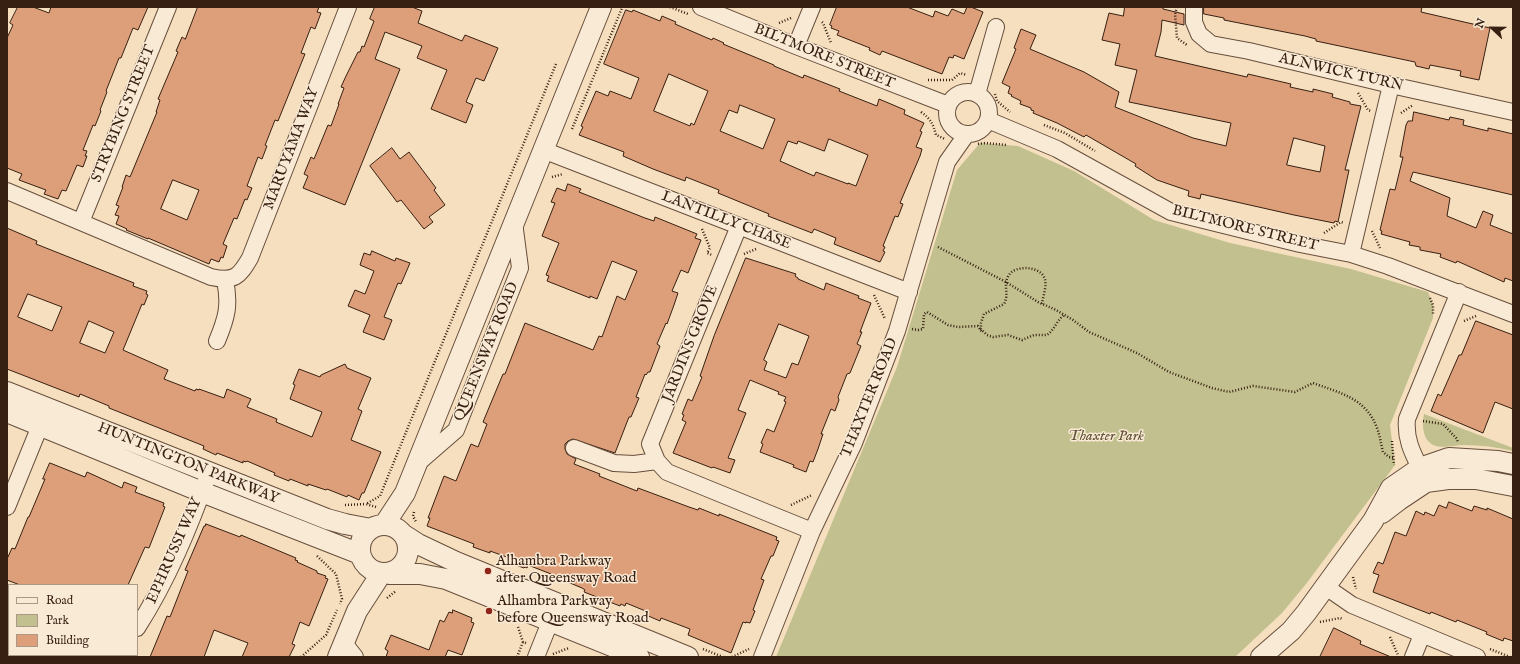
<!DOCTYPE html>
<style>
body{margin:0}
#map{position:relative;width:1520px;height:664px;overflow:hidden;background:#f6dfbe;font-family:"IM FELL English",serif}
canvas{display:block}
.frame{position:absolute;inset:0;border:8px solid #371f12;pointer-events:none}
.legend{position:absolute;left:8px;top:584px;width:130px;height:72px;box-sizing:border-box;background:#f9ead5;border:1px solid #ab9987;margin:0;padding:5px 7px;list-style:none;font-size:12px;color:#371f12}
.legend li{display:flex;align-items:center;gap:8px;height:20px}
.legend b{width:20px;border:1px solid #ab9987}
.north{position:absolute;left:1472px;top:8px;width:40px;height:40px;-webkit-text-stroke:3px #f9ead5;paint-order:stroke;rotate:292deg;font-size:11px;font-weight:700;line-height:16px;text-align:center;color:#371f12}
.north::after{content:'';display:block;margin:auto;width:14px;height:18px;background:#371f12;clip-path:polygon(50% 0,100% 100%,50% 72%,0 100%)}
</style>
<div id="map">
<canvas width="1520" height="664"></canvas>
<div class="frame"></div>
<ul class="legend">
<li><b style="height:5px;background:#f9ead5"></b>Road</li>
<li><b style="height:11px;background:#c1c08e"></b>Park</li>
<li><b style="height:11px;background:#dd9f7a"></b>Building</li>
</ul>
<div class="north">N</div>
</div>
<script>
const ctx = document.querySelector('canvas').getContext('2d');
ctx.lineJoin = 'round';
function paint(path, color) { ctx.fillStyle = color; ctx.fill(path, 'evenodd'); }
function trace(path, color, width, dash) { ctx.strokeStyle = color; ctx.lineWidth = width; ctx.lineCap = dash ? 'butt' : 'round'; ctx.setLineDash(dash || []); ctx.stroke(path); }
function label(font, color, halo, rows, align = 'center') {
  ctx.font = font + ' "IM FELL English",serif'; ctx.lineWidth = 3; ctx.setLineDash([]); ctx.textBaseline = 'middle'; ctx.strokeStyle = halo; ctx.fillStyle = color; for (const [text, x, y, turn = 0] of rows) {
    ctx.save(); ctx.translate(x, y); ctx.rotate((+turn || 0) * Math.PI / 180); ctx.textAlign = isNaN(turn) ? turn : align; if (halo) ctx.strokeText(text, 0, 0); ctx.fillText(text, 0, 0); ctx.restore();
  }
}
const green = new Path2D(`
 M980 143 1018 146 1074 171 1154 220 1230 243 1351 269 1428 292 1433 305V318L1390 425 1395 465 1306 584 1282 613 1235 657H776L897 367 957 170Z
 M1424 414 1513 448V451C1497 447 1480 445 1464 445 1454 445 1442 449 1433 445 1422 439 1422 424 1424 414Z`);
const building = new Path2D(`
 M18 7H33L49 13 51 7H148L138 30 133 28 121 58H119L106 91 107 92 100 110 101 111 95 126 93 125 83 150 87 151 85 156H87L83 167 77 165 66 191 62 190 58 199 44 194 46 190 19 180 22 174 7 168V38L13 25 10 23Z
 M198 7H319L317 12 321 13 315 29 311 27 301 53 305 54 278 121 275 120 266 143 265 145 267 146 262 159 258 157 247 186 252 188 247 200 245 199 237 219 234 218 223 244 227 246 223 258 221 257 219 262 211 259 209 264 148 238V239L126 230 127 229 116 224 119 216 115 215 119 206 116 205 123 187H122L126 175 130 177 145 141 157 112H156L160 100 158 99 178 52 176 51 182 37 185 39ZM173 180 199 190 187 220 161 209Z
 M375 7H412L422 11 418 23 462 41 465 35 498 48 484 81 476 78 466 102 473 105 466 123 431 109 447 70 417 58 422 46 385 32 375 59 400 69 345 205 303 188 308 176 304 174 311 157 314 159 328 125 331 126 339 104H338L344 88 341 87 346 76 358 52H360L362 46 364 47 374 21 370 19Z
 M837 7H907L933 17 935 11 948 16 952 9 964 14 967 7H971L983 12 964 59 954 55 953 58 949 57 942 74 882 51 880 55 869 50 870 48 837 35 839 31 831 28 832 26 830 25Z
 M1125 7H1163V9L1184 14V25L1162 20 1161 32 1155 56 1247 77 1248 74 1291 84 1290 87 1313 92V89L1333 94 1332 97 1350 102V104L1361 106 1345 170H1349L1338 222 1335 221 1334 223 1294 215 1201 194 1200 199 1188 196 1189 191 1157 180 1135 166 1136 164 1086 135 1084 137 1057 123 1033 113 1034 111 1031 110V108L1020 104 1021 101 1011 96 1012 95 1008 93 1010 87 1002 83 1016 49 1014 48 1021 29 1036 35 1030 49 1084 72 1119 92 1115 107 1193 138 1226 146 1231 123 1129 102 1137 70 1115 65 1120 44 1102 40 1109 13 1123 16ZM1294 138 1325 146 1320 172 1287 165Z
 M1204 7H1422L1421 12 1490 28 1479 80 1460 76 1461 71 1430 65 1429 69 1416 66 1415 62 1316 41V39L1305 36 1224 20V18L1204 14Z
 M626 10 632 12 633 10 660 21 662 16 676 22 675 24 712 40 713 38 724 43 723 44 774 65V66L803 78 804 75 840 89 839 91 877 106 879 99 905 110 904 114 924 123 920 131 922 132 916 147 922 149 920 156 900 203 903 204 898 217 895 216 883 246 885 247 883 251 885 252 880 262 834 244 836 238 814 229 812 233 781 221 768 216 769 214 718 193 719 190 686 177 685 181 653 169 623 156 624 152 579 135 583 127 581 126 596 91 608 96 610 91 631 99 639 78 604 64ZM669 74 708 91 694 125 691 123 690 126 654 111ZM740 105 775 119 763 149 720 131 729 110 737 113ZM829 139 868 155 856 186 848 183V184L816 172 814 176 780 161 788 141 797 144 798 141 824 151Z
 M1414 112 1449 120 1450 117 1464 120 1463 125 1488 131V128L1513 134V195L1413 172 1410 181 1450 198 1447 216 1476 228 1483 211 1493 215 1490 225 1513 234V281L1505 278 1504 282 1457 261 1456 263 1440 257 1441 254 1420 250V247L1409 245 1410 242 1381 234 1382 231 1380 230 1390 189 1395 190 1403 157H1400L1406 125 1408 121H1412Z
 M392 148 400 159 409 152 436 188 434 190 445 205 429 217 433 222 424 229 401 200 397 202 370 166Z
 M568 184 581 189 579 192 645 218 654 221 655 217 697 234 695 238 701 240 688 273 681 270 672 291 678 293 674 305 667 324 666 323 657 344 660 346 650 372H648L646 375 645 374 636 397 639 398 631 417H629L615 453 573 439 568 441 565 444V449L567 454 576 459 574 464 600 474 599 476 637 491 638 488 689 507 698 510 699 508 719 516V514L777 537 776 540 779 541 773 556H771L761 579 764 580 753 610 755 611 750 623 746 622V623L743 622 731 653 688 635 690 629 661 618 660 621 646 615 648 612 626 603 625 606 621 604 620 606 584 592 585 590 582 588 551 575V574L528 565 527 568 525 567 524 568 513 564 515 560 490 551V553L473 547 474 544 427 526 430 518H428L444 476 456 481 471 444 478 447 487 424 483 422 503 374H505L525 323 593 350 599 336 602 337 617 296 625 300 637 271 612 261 597 299 590 296V298L547 281 549 276 546 275 559 243 542 236 555 203 551 202 557 188 565 191Z
 M7 228 37 241 36 244 134 283 133 286 147 291 146 294 148 295 144 305 142 304 123 350 168 370 164 379 195 391 196 389 199 390V389L224 398 227 389 251 399 247 407 277 419 276 422 312 437 322 412 290 399 295 385 293 384 299 369 320 377 321 375 345 364 347 368 371 378 358 409 362 411 351 440 381 452 364 493H362L359 500 348 495 347 497 327 489 326 490 308 484V486L290 479 289 481 274 475 275 473 247 461 246 462 243 461V463L217 453 216 455 203 449 204 446 109 408V406L80 394 79 397 7 369ZM28 294 62 307 52 331 18 317ZM89 321 114 332 105 353 80 343Z
 M372 251 395 261 396 258 410 263 401 284 398 283 384 317 392 320 384 340 363 332 370 315 348 306 355 290 365 294 374 271 360 265 364 253 370 255Z
 M746 258 796 274 795 276 798 278V279L824 290 826 283 859 296 858 298 871 303 860 332H862L857 344 861 346 850 373 847 374 838 397 839 400 835 411 831 409 821 434H823L818 449 813 462 810 461 806 472 793 467 794 465 760 452 763 444 761 443 767 429 774 432 786 402 784 401 786 397 778 394 779 392 750 380 738 410 746 413 728 458 735 460 730 473 713 467 712 468 673 453 686 422 682 420 684 415 682 414 688 399 692 401 702 377 700 376 714 336ZM779 324 809 336 798 365 792 363 786 378 764 370 767 362 764 360Z
 M1476 321 1513 335V409L1495 402 1483 433 1431 411 1438 394 1441 396 1459 355H1461Z
 M50 463 85 477 87 472 122 488 124 482 137 487 135 492 164 503 163 506 165 507 149 548 145 547 128 585H20L7 580V559L12 548 15 549 28 517H29L45 479H43Z
 M1449 502 1472 511 1474 506 1487 510V508L1513 519V641L1504 638 1503 641 1486 634 1487 632 1457 620 1456 622 1431 612 1430 614 1373 592 1379 575 1373 573 1378 562 1383 564 1395 532 1406 536 1416 511 1424 515 1425 512 1434 516 1439 505 1446 508Z
 M206 524 240 537 241 535 296 558 295 560 298 561 297 562 317 571V573L326 576 325 578 328 579 309 626 300 622 292 644 295 645 289 657H242L248 643 214 630 204 657H150L167 616 170 617 188 571 185 570 204 526H205Z
 M453 610 472 618 471 622 474 623 462 655 448 650 445 657H386L388 651 385 649 391 635 429 650 440 620 444 622 449 612 452 613Z
 M1334 628 1361 641 1360 644 1391 657H1320Z`);
const path = new Path2D(`
 M670 7 688 14
 M1177 7 1175 14 1177 38 1187 45
 M822 22 823 23 831 43
 M779 23 791 18
 M928 80H952L960 73 967 75
 M1358 93 1368 110 1371 111
 M995 94 997 101 1010 112
 M921 112C931 119 933 124 936 135L945 139
 M1401 113 1413 105
 M1044 125 1065 133 1095 151
 M572 129 622 8
 M978 144 985 143 1007 145
 M552 177 563 174
 M702 229 710 248 707 253 712 255
 M1372 231 1380 248
 M1324 233 1341 222 1344 223
 M938 247 1006 282 1038 302 1056 310 1073 320 1089 332 1137 353 1169 372 1212 388 1229 392 1253 386 1295 392 1313 383C1340 393 1366 398 1377 428 1380 436 1381 444 1383 452L1389 457 1394 458
 M744 254 756 249
 M874 295 885 319
 M1430 298 1433 305V314
 M1042 304C1043 295 1048 284 1044 277 1039 266 1015 265 1009 275 1002 285 1010 293 1004 304L984 314 981 323V329L987 335 993 337 1008 335 1022 340 1034 335H1047C1055 329 1057 320 1064 315
 M1464 321 1476 316
 M912 329 918 330 923 329 924 314 927 312 948 325 958 327 978 326 982 332
 M1423 421 1443 424 1457 439 1458 443
 M1392 441 1394 465
 M345 505 366 504
 M791 505 812 495
 M376 507 366 504 380 496 556 64
 M414 512 413 516 416 522
 M317 556 336 574 342 599 340 604
 M1353 577 1356 589
 M387 598 396 591
 M1320 622 1340 618 1343 619
 M518 627 523 642 526 643
 M1390 637 1398 655
 M703 649 723 657
 M1490 649 1510 657
 M553 654 569 648
 M301 657 326 635 337 610
 M517 657 523 642
 M732 657 749 649`);
const minor = new Path2D(`
 M701 7 796 46 948 105
 M1194 7V22L1199 34 1211 44 1249 51 1391 85 1513 112
 M796 46 812 7
 M947 113a21 21 0 1 1 42 0a21 21 0 1 1-42 0Z
 M977 94 996 27
 M988 120 1057 149 1171 212 1300 244 1351 254 1388 266 1513 314
 M543 150 909 292
 M7 191 211 277C234 282 239 277 250 258L348 7
 M81 222 168 7
 M739 226 650 444 657 461 667 472 812 531
 M1351 254 1391 85
 M217 341C227 317 230 305 225 280
 M574 448 614 463 634 464 657 461
 M418 463 456 430 520 268 514 222
 M1420 468C1412 452 1405 438 1407 419L1459 292
 M7 507 44 416
 M1326 587 1352 605 1477 657
 M137 628C168 580 190 526 209 473
 M344 643 355 657
 M125 657 126 655
 M536 657 550 622
 M762 657 812 531 854 443 897 331 947 162 966 135
 M1413 657 1422 635`);
const tertiary = new Path2D(`
 M7 392 327 519 345 524 371 529
 M7 412 202 492 360 554
 M1382 513 1399 500 1426 482 1448 479H1476L1513 486
 M360 549a24 24 0 1 1 48 0a24 24 0 1 1-48 0Z
 M384 525 405 493 601 7
 M404 535 418 544 456 562 688 657
 M389 574H420L446 579 639 657
 M338 657 357 611 381 574
 M1261 657 1291 631 1306 613 1373 521 1391 488 1420 468 1449 458 1498 461 1513 464`);
const markers = [
 [488,571,4,"#8f2418"],
 [489,611,4,"#8f2418"]
];
const streetNames = [
 ["BILTMORE STREET",824,57,22],
 ["ALNWICK TURN",1341,73,13],
 ["STRYBING STREET",124,114,-68],
 ["MARUYAMA WAY",292,149,-69],
 ["LANTILLY CHASE",726,221,21],
 ["BILTMORE STREET",1245,229,14],
 ["JARDINS GROVE",691,344,-68],
 ["QUEENSWAY ROAD",487,352,-68],
 ["THAXTER ROAD",870,398,-68],
 ["HUNTINGTON PARKWAY",188,464,22],
 ["EPHRUSSI WAY",175,551,-66]
];
const parkNames = [
 ["Thaxter Park",1106,437]
];
const poiNames = [
 ["Alhambra Parkway",496,562],
 ["after Queensway Road",496,579],
 ["Alhambra Parkway",497,602],
 ["before Queensway Road",497,619]
];
paint(green, '#c1c08e');
paint(building, '#dd9f7a');
trace(building, '#371f12', 1);
trace(minor, '#674f3d', 18);
trace(tertiary, '#674f3d', 22);
trace(path, '#371f12', 2.5, [1, 2]);
trace(minor, '#f9ead5', 16);
trace(tertiary, '#f9ead5', 20);
for (const [x, y, r, color] of markers) { const dot = new Path2D(); dot.arc(x, y, r, 0, 2 * Math.PI); ctx.fillStyle = color; ctx.fill(dot); trace(dot, '#f9ead5', 1.5); }
label('15px', '#371f12', '#f9ead5', streetNames);
label('italic 15px', '#604f37', '#f9ead5', parkNames);
label('15px', '#371f12', '#f9ead5', poiNames, 'left');
</script>
